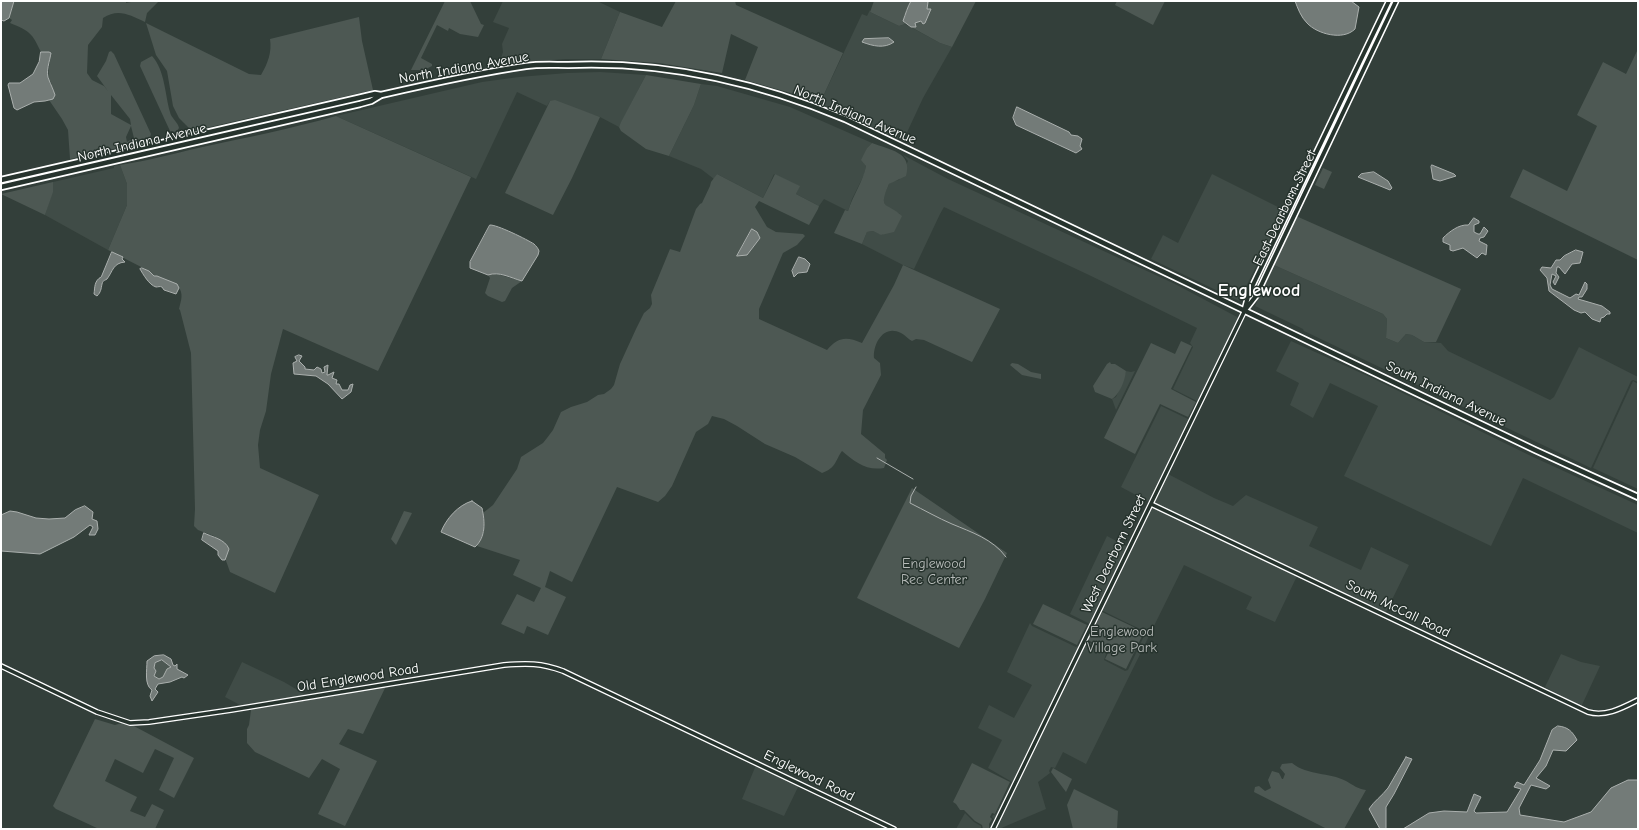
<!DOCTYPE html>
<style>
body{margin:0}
#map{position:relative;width:1639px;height:830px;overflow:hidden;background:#333f3a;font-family:"Comic Neue",sans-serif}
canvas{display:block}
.frame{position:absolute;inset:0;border:2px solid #fff;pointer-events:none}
</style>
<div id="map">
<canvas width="1639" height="830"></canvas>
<div class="frame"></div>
</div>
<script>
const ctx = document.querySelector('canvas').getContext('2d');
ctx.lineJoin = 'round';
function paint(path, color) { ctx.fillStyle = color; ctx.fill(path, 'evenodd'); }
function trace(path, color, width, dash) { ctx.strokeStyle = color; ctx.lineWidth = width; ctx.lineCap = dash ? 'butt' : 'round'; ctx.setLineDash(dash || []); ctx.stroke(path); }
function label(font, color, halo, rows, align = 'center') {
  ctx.font = font + ' "Comic Neue",sans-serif'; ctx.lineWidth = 3; ctx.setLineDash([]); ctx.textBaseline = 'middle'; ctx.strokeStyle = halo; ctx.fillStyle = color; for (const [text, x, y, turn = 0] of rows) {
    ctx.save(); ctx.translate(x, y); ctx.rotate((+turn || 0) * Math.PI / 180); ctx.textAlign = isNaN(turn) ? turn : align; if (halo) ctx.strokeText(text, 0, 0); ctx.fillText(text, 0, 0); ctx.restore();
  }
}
const built = new Path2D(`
 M503 1H597L620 12 601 59H566L499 64 503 52 502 44 509 28 493 22Z
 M870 10V12L899 26 905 24 940 43 952 47 923 98 903 141 820 103 862 14 867 16Z
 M600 72 646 75 619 127 600 117 550 101 547 106 517 92 476 179 336 116 482 82 519 77 567 73Z
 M701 84 717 86 790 107 872 143 867 148 864 162 866 166 864 175 852 199 848 211 824 199 819 206 796 194 799 186 774 174 763 198 717 174 714 179 701 169 669 156 694 105Z
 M903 155 948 179 1175 284 1239 318 1149 502 1121 487 1161 406 1188 419 1190 418 1197 401 1173 389 1193 347 1190 343 1197 328 1089 275 944 207 940 214 914 269 903 265 862 244 867 232 873 231 882 235 900 214 886 207 884 202V195L889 184 893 181 899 180 908 161Z
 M120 165 127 184V205L108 250 45 215 52 192 53 182 114 168V166Z
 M1212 174 1284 210 1239 301 1151 259 1163 235 1178 243Z
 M1274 265 1383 314 1387 319 1386 338 1398 343 1406 334 1412 335 1424 342 1441 343 1448 351 1550 400 1554 397 1579 347 1638 377V382L1633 380 1631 381 1591 468 1304 331 1303 329 1255 306Z
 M1291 341 1370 377 1531 456 1638 505V533L1523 478 1491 546 1344 476 1378 406 1330 383 1313 418 1290 405 1299 383 1276 371Z
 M1126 371 1131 372 1135 371 1116 410 1112 399 1116 397 1120 388Z
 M1633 381 1638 384V489L1593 468Z
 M1168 474 1214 498 1233 506 1246 495 1318 527 1309 546 1361 570 1371 547 1409 565 1385 614 1154 503Z
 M1152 506 1297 576 1275 622 1246 609 1252 597 1184 565 1086 764 1063 752 1055 768 1051 767 1049 771 1050 773 1038 782 1046 809 999 829H995L1086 641 1107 651 1104 660 1125 671 1128 670 1146 632 1101 610Z
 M1107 536 1128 547 1090 624 1070 614Z
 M1030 623 1032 626 1076 647 1080 645 991 828 994 819 992 817 993 815 996 814 1012 782 988 768 1002 740 978 728 989 705 1014 718 1032 685 1007 672Z
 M1561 654 1581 662 1600 666 1581 707 1545 687Z
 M242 662 284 682 306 695 242 706 225 697Z
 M756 765 799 785 784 816 742 799Z
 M965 813 974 822 981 826V829H956Z`);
const green = new Path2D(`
 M14 1H126V3L131 2V1H159L147 13 145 22C130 15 118 8 103 18L102 27 88 45 87 73 92 80 104 86 108 91 97 76 106 61 109 52 111 51 114 54 151 134 150 137 142 140 134 138 131 126 126 137 127 142 130 140 134 144 70 159 68 130 62 119 49 100 53 99 51 82 48 79 50 57 49 52H41C32 33 30 31 10 23L12 20 9 18ZM111 95 130 119 131 125 111 114Z
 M445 1H470L481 24 484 25 478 37 460 34 449 28 448 31 437 25 421 58 432 64V66L424 70H411Z
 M676 1H735L736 5 843 53 820 103 812 99 745 80 758 47 731 34 722 73 659 63 601 59 620 12 662 27Z
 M874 1H911C907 8 906 13 903 21L905 24 899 26 870 12Z
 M925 1H976L952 47 940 43 911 27H916L915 23 921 21 930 9H927L928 3Z
 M1117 1H1165L1153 25 1115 5Z
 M359 17 362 41 373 90 192 131 179 118 173 106 167 71 156 55 146 23 249 74 261 75C268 63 272 52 270 39Z
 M1638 49V260L1510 197 1523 169 1567 191 1597 126 1577 115 1603 62 1626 74Z
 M152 56C165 70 165 95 170 112 171 118 178 122 179 128L176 132 170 131 140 66 141 62Z
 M646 75 701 84 694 105 669 156 646 149 621 131 619 127 621 122Z
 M555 100 600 117 572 178 553 215 505 193 550 101Z
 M336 116 471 177 378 371 283 329 271 374 266 411 260 430 258 445 260 468 319 495 275 593 230 572 225 558 229 549 214 536 198 530 194 526 195 509 191 353 180 310 179 309C181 300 184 294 178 286L151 275 149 271 108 250 127 205V184L120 165C147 161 172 154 198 148 244 138 290 129 336 116Z
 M872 143C890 150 913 152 906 176L889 184C877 211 888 202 902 216L894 232 881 235 873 231 867 232 862 244 834 233 845 210 848 211C853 195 863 182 866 166L861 160 867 148Z
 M1323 168 1332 172 1324 189 1315 185Z
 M717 174 763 198 775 174 800 186 796 194 819 206 818 209 809 225 759 201 755 207 767 227 776 232 803 234 805 236 797 245 783 253 759 309V319L827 350C838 337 846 336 862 343L894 285 903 265 1000 309 972 362 924 340 916 339 912 341C908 339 905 335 901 333 884 324 873 343 874 358L880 363 881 375 863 410 861 434 885 454V458L887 460 884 468C866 471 855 462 842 451 835 461 836 468 822 473L795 457 765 444 737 426 724 419 712 416 708 424 696 432 672 486 665 496 658 502 617 487 572 582 550 571 545 587 566 597 548 635 527 626 524 634 501 624 517 594 534 602 541 588 513 575 520 560 477 546 484 532 483 513 493 505 517 469 521 457 543 443 547 438 553 430 561 412 571 407 587 402 598 395 604 394 611 389 614 385 620 364 636 329 644 313 650 308 652 304 651 295 670 249 680 252 696 209 700 204 702 203 710 186 711 182Z
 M53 182V192L45 215 1 194Z
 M1296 216 1461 289 1436 342H1424L1412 335 1406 334 1398 343 1386 338 1387 319 1383 314 1274 265Z
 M493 273 522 281 512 288 505 301 502 302 488 296 485 293 490 278 488 275Z
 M1181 341 1192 346 1171 389 1196 402 1188 417 1160 404 1135 454 1104 438 1151 343 1175 354Z
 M1110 362 1111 364H1115L1126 371C1125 380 1120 394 1112 399L1095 392 1093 386 1107 364Z
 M1012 363 1018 364 1031 372 1041 374V379L1022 375 1010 365Z
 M912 488 1007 553 985 599 959 648 857 598Z
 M404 511 412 513 396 545 391 539Z
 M1043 604 1087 625 1077 645 1033 624Z
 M1102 612 1144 632 1126 669 1105 659 1109 651 1088 640Z
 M162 660 171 667 167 669 163 677 159 679 154 676 156 671 154 668 155 663Z
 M386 686 363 734 348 729 339 744 377 761 345 826 318 814 340 769 322 759 309 778 255 752 247 743V729L249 725 251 710Z
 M95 719 115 725 122 723 132 725 194 758 174 798 159 790 174 758 155 749 143 773 115 759 105 781 137 797 130 811 145 817 152 804 164 810 155 829H99L56 809 53 806Z
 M972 763 1010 782 995 814 992 813 990 817 992 819 989 824V829H983L982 825 975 821 964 810H960L956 804 953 802Z
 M1292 763C1308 776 1329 772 1346 781 1353 785 1358 789 1366 790L1344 829H1327L1254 792 1255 787 1259 786 1265 791 1271 788 1268 780 1272 771 1279 773 1282 779H1283L1285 774 1280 768 1282 764Z
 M1053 768 1072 779 1066 792 1051 772Z
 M1074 789 1118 811 1117 829H1073L1067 805Z`);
const water = new Path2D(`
 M1 1H14L9 18 4 21 1 20Z
 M911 1H925L928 2 927 9H931L925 23 923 24 921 21 915 23 916 27H911L903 21C906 13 907 8 911 1Z
 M1295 1H1351L1359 7 1355 29C1343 41 1317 34 1307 23 1301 17 1298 9 1295 1Z
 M889 38 894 42C884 49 873 46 862 42L864 39Z
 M41 52H49L51 53C50 60 45 73 49 80 51 85 53 89 55 95L53 99 45 101 34 102 17 110 14 108 8 85 9 83H20L33 74 39 62Z
 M1017 107 1069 132 1071 135 1078 136 1082 139 1080 146 1082 149 1076 153 1016 125 1013 118Z
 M1432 165 1454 174 1456 176 1440 181 1433 179 1431 167Z
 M1374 172 1388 181 1392 188 1390 190 1358 177 1361 174Z
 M1474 218 1479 221V223L1474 225V232L1478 234H1480L1484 227 1488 231 1484 237 1480 238 1479 241 1487 245 1486 255 1482 253 1477 258 1463 248 1453 251 1450 250V245L1443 242V238C1449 232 1459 224 1468 225Z
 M490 225C496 224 528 240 534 244 536 246 538 248 539 251L538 255 522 281C511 278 499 271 488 275L470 268V262Z
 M752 229 757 232 760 238 747 255 737 256Z
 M1576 250 1583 252 1580 263 1572 264 1565 274 1559 267H1557L1556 273 1559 277 1555 285 1553 282 1556 276 1552 274 1550 285 1552 289 1570 298 1576 294 1579 295 1585 282 1587 284V289L1582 297H1579L1578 299 1602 306 1610 312V314H1607L1604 317 1601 318 1600 322 1592 319 1585 312 1581 313 1574 310 1549 291 1547 278 1540 270 1542 267 1551 268 1556 260H1560L1564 256Z
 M112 252 123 257 122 259 125 262C113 263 113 271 107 279 104 281 103 280 102 284 101 289 101 292 97 296L94 294C95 287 94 281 101 277Z
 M799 257 805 259 810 264 807 272 798 273 794 277 792 271Z
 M142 268 149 271 154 276H157L177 284 179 288 176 294 164 290 162 287C160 286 158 287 156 287 149 285 143 274 140 269Z
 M299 355 302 356 299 361 305 367V369L314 370 317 367 321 369 322 373 325 372 324 367 328 365 327 375H328L334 372 332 378 337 380 336 384H339L342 390H348L350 385 353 384 351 392 342 399 328 384 316 376 294 374 293 363 297 361 295 357Z
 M472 501 482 508C485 522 486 537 475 547L441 532C446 519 458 505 472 501Z
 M85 506 93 512 92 519 97 521 98 529 95 535H89L93 527 90 525 74 537 40 554 1 551V515L10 511 17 512 36 518 49 519 65 518 75 510Z
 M204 533C212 537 225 539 229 549L225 560H222L218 555V551L202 540Z
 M164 655 171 659 173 665 175 666 177 664V669L188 675 184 678 182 677 170 682 158 684 155 689 158 692 152 701 150 696 152 690C144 685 147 670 147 661L154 656ZM162 660 171 667 167 669 163 677 159 679 154 676 156 671 154 668 155 663Z
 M1558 726C1568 727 1572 731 1577 740L1566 751 1553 750 1546 766 1536 778 1550 786 1546 789 1531 785 1519 808 1520 815 1564 822 1591 812 1611 788 1628 780H1638V829H1403L1429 813 1444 811 1467 812 1474 794 1481 797 1474 811 1476 813 1507 812 1521 789 1514 787 1517 782 1524 785 1540 760 1552 730Z
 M1406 757 1412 759 1394 794 1386 807V829H1380L1369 809C1374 801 1382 796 1388 788 1394 778 1400 767 1406 757Z`);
const stream = new Path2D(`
 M877 458 913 479
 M916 487 911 496 910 503C924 510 938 518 952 524 971 532 993 539 1006 557`);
const tertiary = new Path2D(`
 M1151 504 1588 712C1606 717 1622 708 1638 700
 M1 666 97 712 130 723 149 722 231 710 504 665C527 663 541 663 563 671L894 829
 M993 829 1245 310`);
const secondary = new Path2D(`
 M1245 308 1249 293 1389 1
 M1245 310 1256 296 1396 1`);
const primary = new Path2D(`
 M1 180 358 98 375 94 381 95
 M1 187 360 104 371 101 381 95C429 84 477 73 526 66 540 64 554 65 568 65 664 61 757 82 845 119L1535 450 1638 497`);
const streetNames = [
 ["North Indiana Avenue",464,68,-10],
 ["North Indiana Avenue",855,115,23],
 ["North Indiana Avenue",142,143,-13],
 ["East Dearborn Street",1285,208,-64],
 ["South Indiana Avenue",1446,394,26],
 ["West Dearborn Street",1114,554,-64],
 ["South McCall Road",1398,609,26],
 ["Old Englewood Road",358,678,-9],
 ["Englewood Road",809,776,26]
];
const parkNames = [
 ["Englewood",934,564],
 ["Rec Center",934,580],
 ["Englewood",1122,632],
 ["Village Park",1122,648]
];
const districtNames = [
 ["Englewood",1259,291]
];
paint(built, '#404c47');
paint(green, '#4d5853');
paint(water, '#737b78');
trace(water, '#abb0ae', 1);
trace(stream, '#abb0ae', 1);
trace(tertiary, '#fff', 6);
trace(secondary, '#fff', 7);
trace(primary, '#fff', 8);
trace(tertiary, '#26332d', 3.5);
trace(secondary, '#26332d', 4);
trace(primary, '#26332d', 4.5);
label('14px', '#fff', '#26332d', streetNames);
label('14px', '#b8bcba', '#26332d', parkNames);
label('bold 18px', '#fff', '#26332d', districtNames);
</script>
